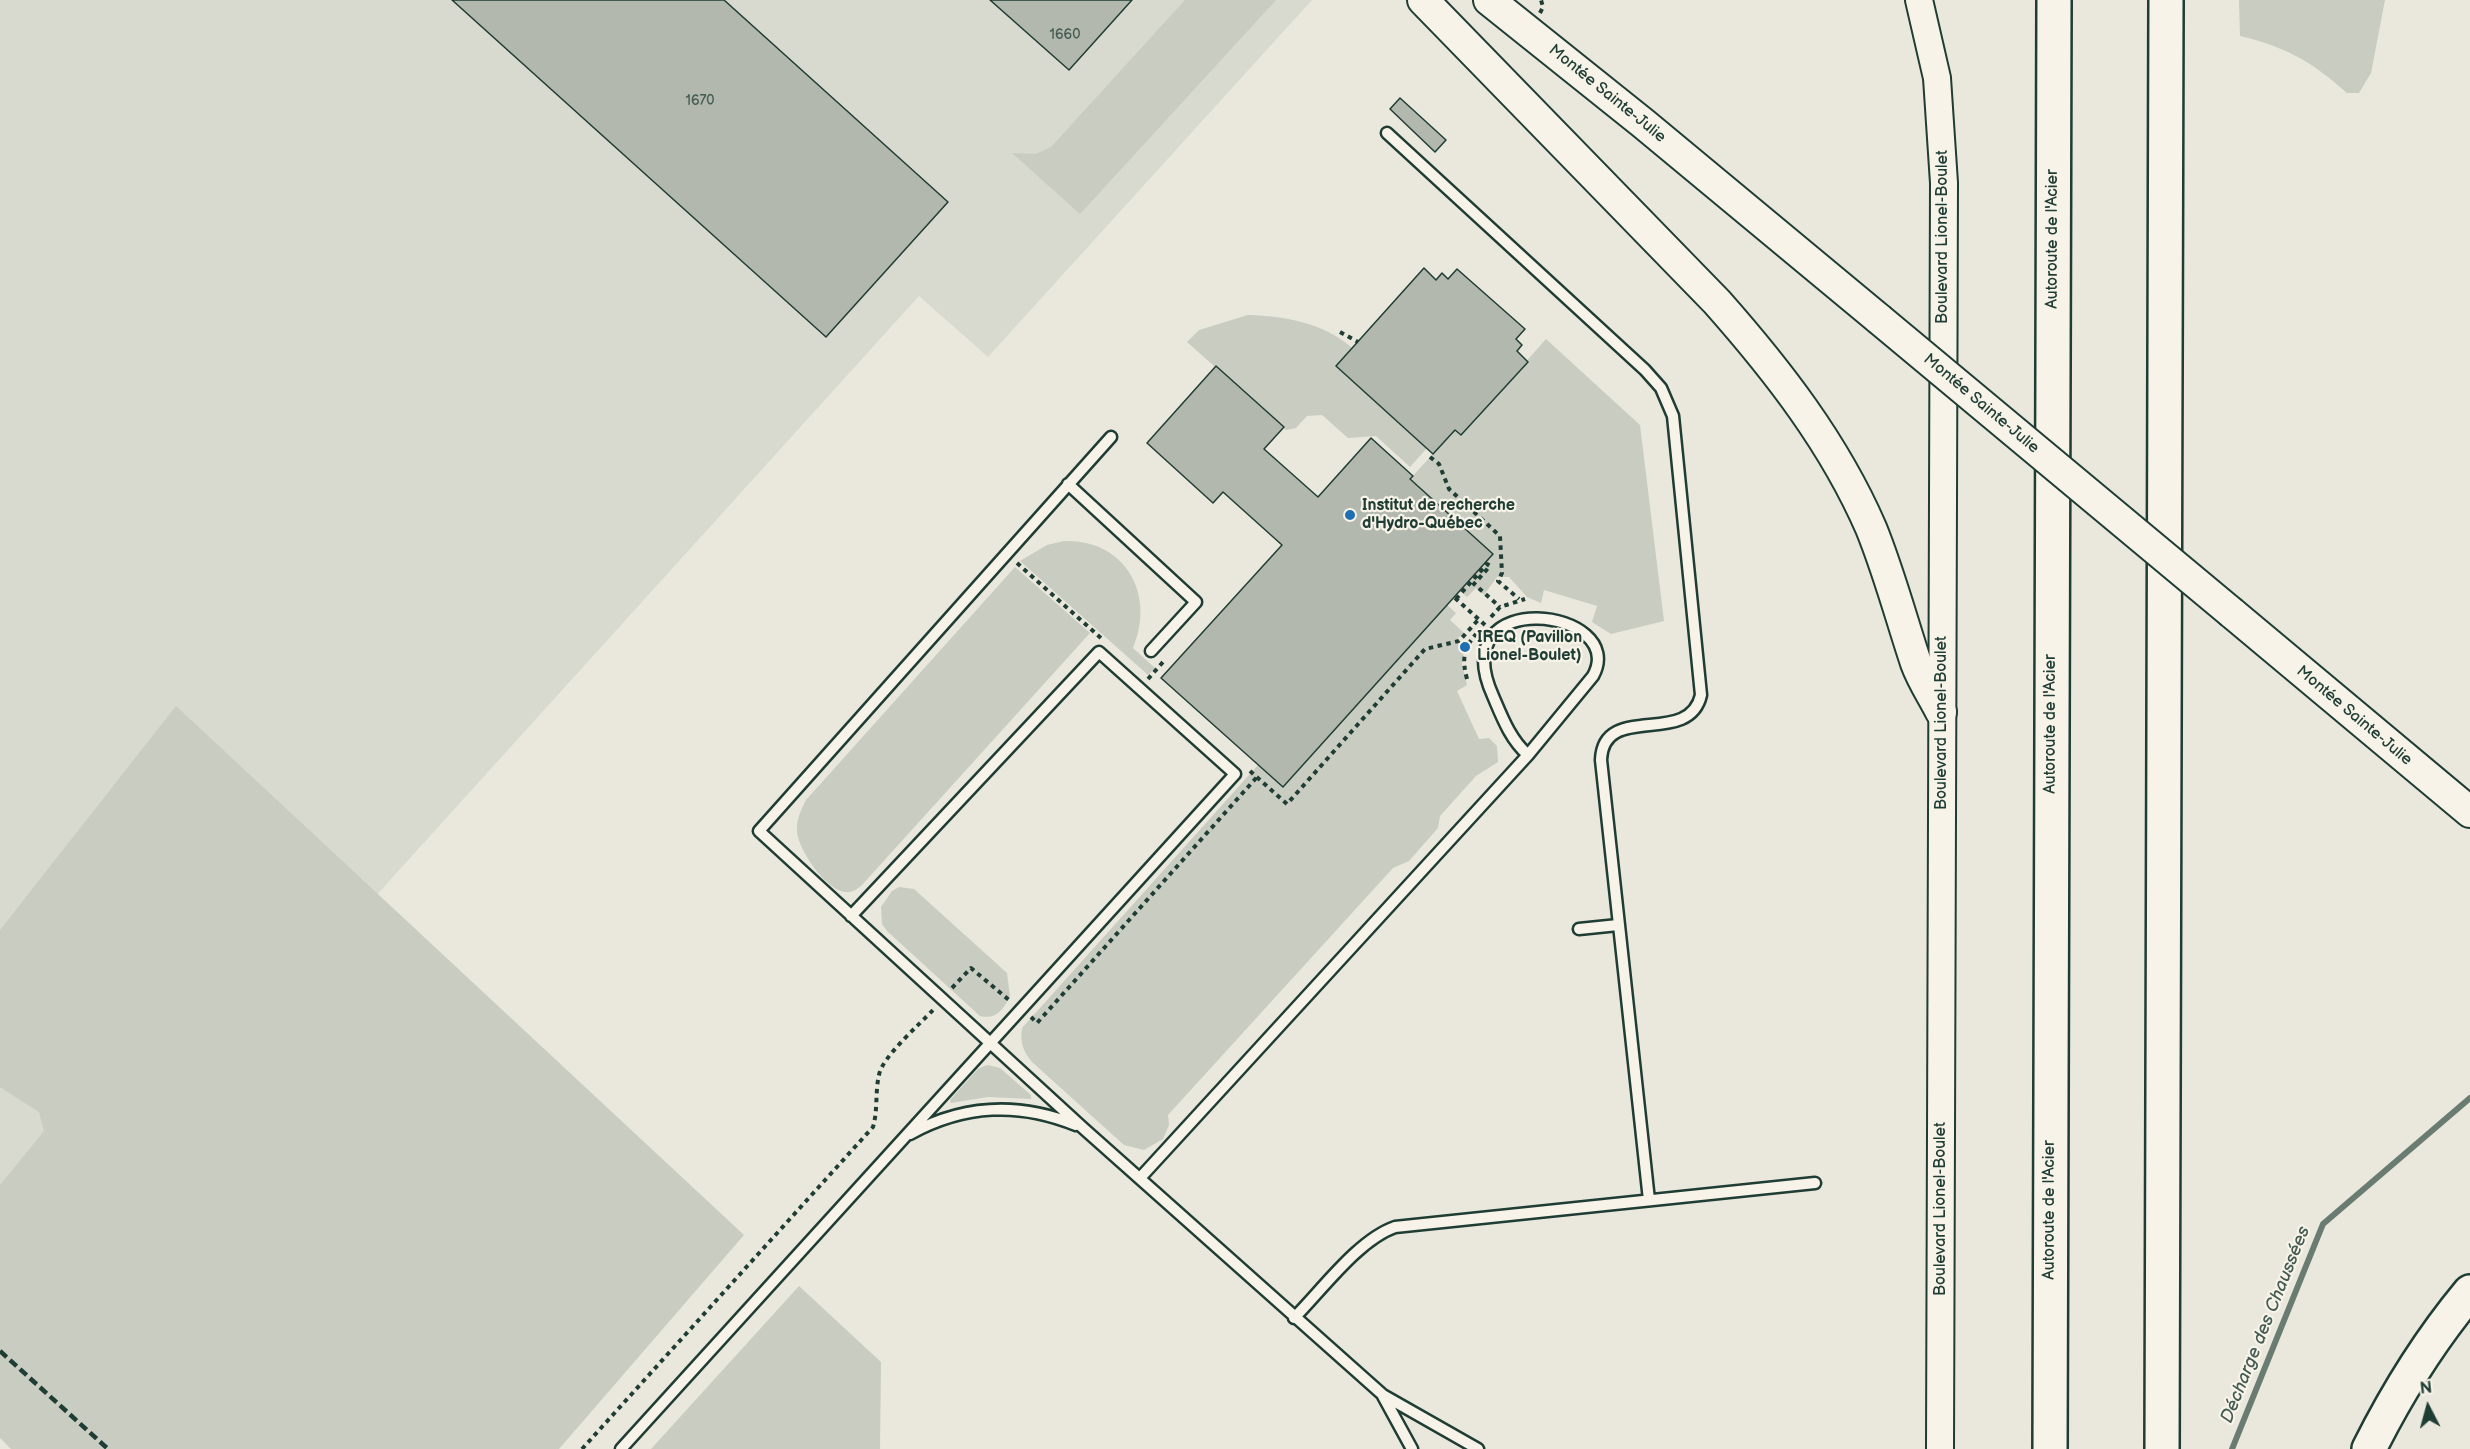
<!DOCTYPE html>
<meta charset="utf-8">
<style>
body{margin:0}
#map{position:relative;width:2470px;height:1449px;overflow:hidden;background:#eae8dd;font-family:"Balsamiq Sans",sans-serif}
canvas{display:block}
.north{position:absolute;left:2398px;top:1377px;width:60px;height:60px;-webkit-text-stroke:4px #f7f3e8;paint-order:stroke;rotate:354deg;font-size:16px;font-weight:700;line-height:24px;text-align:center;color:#1f3d34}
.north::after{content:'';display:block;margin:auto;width:21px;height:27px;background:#1f3d34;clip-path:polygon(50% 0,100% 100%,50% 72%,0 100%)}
</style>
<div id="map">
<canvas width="2470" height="1449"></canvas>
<div class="north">N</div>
</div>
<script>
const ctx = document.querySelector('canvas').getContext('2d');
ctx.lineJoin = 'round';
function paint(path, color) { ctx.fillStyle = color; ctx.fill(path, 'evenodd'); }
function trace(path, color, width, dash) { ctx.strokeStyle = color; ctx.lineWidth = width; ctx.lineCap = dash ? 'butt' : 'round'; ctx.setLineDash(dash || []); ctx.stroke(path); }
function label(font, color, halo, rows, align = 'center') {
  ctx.font = font + ' "Balsamiq Sans",sans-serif'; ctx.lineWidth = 4.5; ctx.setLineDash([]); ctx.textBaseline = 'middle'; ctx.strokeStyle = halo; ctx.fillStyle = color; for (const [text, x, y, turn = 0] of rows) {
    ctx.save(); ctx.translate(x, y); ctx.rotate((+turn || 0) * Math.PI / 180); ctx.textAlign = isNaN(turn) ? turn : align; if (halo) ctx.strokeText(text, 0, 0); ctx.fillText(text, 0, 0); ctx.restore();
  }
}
const built = new Path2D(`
 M0 0H1312L988 357 919 296 18 1291 0 1275Z`);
const green = new Path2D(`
 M1185 0H1276L1080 214 1012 153 1036 154 1051 147Z
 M2239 0H2385L2371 73 2359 93H2347C2311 61 2286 47 2240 36Z
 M1248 315C1284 316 1325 323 1352 348L1336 366 1427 448 1410 467 1376 436 1348 438 1322 415 1307 416 1296 428 1286 430 1187 342 1199 330Z
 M1546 339 1640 425 1664 621 1611 634 1592 622 1597 606 1544 590 1541 603 1527 597 1509 577H1497L1484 595 1476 588 1467 597 1460 591 1493 554 1410 479 1455 430 1461 435Z
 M1064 541C1125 539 1156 594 1133 648L1155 668 1148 675 1020 561 1047 545Z
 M1015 567 1090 633 862 885C857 889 853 893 845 892 826 890 799 851 797 832 796 820 801 810 806 800Z
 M1447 605 1456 613 1450 620 1464 633 1458 638V644L1464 650 1462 664 1467 685 1457 691 1479 739 1489 738 1497 746 1498 762 1476 776 1440 816 1438 828 1409 861 1393 868 1168 1115 1169 1125 1163 1139 1144 1150 1124 1145 1032 1062C1023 1051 1020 1043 1022 1028L1258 765 1284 787Z
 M176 706 744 1235 559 1449H11L0 1438V1185L44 1131 39 1112 0 1087V930Z
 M899 887 914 889 1007 973 1010 996C1004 1009 996 1020 980 1016L887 931 882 924 881 907 892 891Z
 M987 1065 1000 1068 1031 1095V1099L988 1097 951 1103 950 1100 978 1069Z
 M799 1286 881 1362 880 1449H651Z`);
const stream = new Path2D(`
 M2232 1449 2323 1224 2470 1098`);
const building = new Path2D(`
 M452 0H724L948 202 826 337Z
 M990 0H1132L1069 70Z
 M1400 98 1446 140 1435 152 1390 109Z
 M1424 268 1436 280 1442 273 1448 279 1457 269 1525 329 1516 339 1522 345 1517 351 1528 362 1461 435 1455 430 1433 454 1336 366Z
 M1216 366 1284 427 1264 449 1318 497 1371 438 1413 476 1410 479 1493 554 1283 787 1161 678 1282 545 1223 492 1213 503 1147 443Z`);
const path = new Path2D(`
 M1540 13 1543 7 1541 0
 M1340 332 1358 342
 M1430 457 1439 464 1449 489 1500 536 1502 573 1498 581 1519 599
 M1017 563 1101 638
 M1455 598 1485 625
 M1456 599 1487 564 1490 566 1474 584 1500 607
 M1491 617 1500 607 1525 599
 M1148 679 1163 662
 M1467 679C1462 660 1463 649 1476 634
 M1250 771 1287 804 1425 649 1459 641 1478 620
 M952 988 971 968 1009 1000
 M1031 1017 1037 1023 1257 777
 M582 1449 873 1127C878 1110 875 1092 879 1075 882 1057 920 1024 933 1010`);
const service = new Path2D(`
 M1387 133 1645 370 1661 388 1673 416 1701 695C1689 748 1603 701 1601 760L1649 1200
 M1111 437 759 831 1083 1128 1383 1395 1478 1449
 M1068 484 1196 602 1151 651
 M1579 929 1618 925
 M910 1134C965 1104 1019 1102 1076 1125
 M1140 1178 1528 755 1593 676C1630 609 1442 583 1493 696 1502 717 1510 739 1528 755
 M1294 1318C1322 1290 1358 1240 1395 1227L1815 1183
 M1383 1396 1412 1449
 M621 1449 1235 774 1099 652 851 916`);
const tertiary = new Path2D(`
 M1919 0 1937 78 1944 183 1940 1449`);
const secondary = new Path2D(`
 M1423 0 1717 302C1778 371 1834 443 1871 528 1889 572 1901 618 1916 663 1922 680 1933 696 1941 712
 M1489 0 1644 124 1879 319
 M2232 613 2470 812`);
const motorway = new Path2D(`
 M2050 1449 2054 0
 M2162 1449 2166 0
 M2369 1449C2397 1393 2430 1340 2470 1292`);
const rail = new Path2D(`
 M0 1351 108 1449`);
const secondaryBridge = new Path2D(`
 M1879 319 2232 613`);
const markers = [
 [1350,515,6,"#1f6fb2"],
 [1465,647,6,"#1f6fb2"]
];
const numberNames = [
 ["1660",1065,35],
 ["1670",700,101]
];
const streetNames = [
 ["Montée Sainte-Julie",1607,94,39],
 ["Boulevard Lionel-Boulet",1943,237,-90],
 ["Autoroute de l'Acier",2053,239,-90],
 ["Montée Sainte-Julie",1981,404,40],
 ["Montée Sainte-Julie",2354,716,40],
 ["Boulevard Lionel-Boulet",1942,723,-90],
 ["Autoroute de l'Acier",2051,724,-90],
 ["Boulevard Lionel-Boulet",1941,1209,-90],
 ["Autoroute de l'Acier",2050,1210,-90]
];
const poiNames = [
 ["Institut de recherche",1362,506],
 ["d'Hydro-Québec",1362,524],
 ["IREQ (Pavillon",1477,638],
 ["Lionel-Boulet)",1477,656]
];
const waterNames = [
 ["Décharge des Chaussées",2266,1325,-68]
];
paint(built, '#d9dacf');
paint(green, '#c8ccc1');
trace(stream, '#6a7c72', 6);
paint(building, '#b2b8ae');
trace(building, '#1f3d34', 1.5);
trace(service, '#1f3d34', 15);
trace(tertiary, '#1f3d34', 30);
trace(secondary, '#1f3d34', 34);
trace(motorway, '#1f3d34', 38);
trace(path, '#1f3d34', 4, [4.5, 4.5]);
trace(service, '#f7f3e8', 10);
trace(tertiary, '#f7f3e8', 26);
trace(secondary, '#f7f3e8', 30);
trace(motorway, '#f7f3e8', 33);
trace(rail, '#1f3d34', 4.5, [9, 4.5]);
trace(secondaryBridge, '#1f3d34', 34, []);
trace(secondaryBridge, '#f7f3e8', 30);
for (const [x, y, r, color] of markers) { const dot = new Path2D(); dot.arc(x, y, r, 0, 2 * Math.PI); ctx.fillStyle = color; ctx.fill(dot); trace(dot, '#f7f3e8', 2); }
label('14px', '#445c52', null, numberNames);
label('16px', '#1f3d34', '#f7f3e8', streetNames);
label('bold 16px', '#1f3d34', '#f7f3e8', poiNames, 'left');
label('italic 18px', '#445c53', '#f7f3e8', waterNames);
</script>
